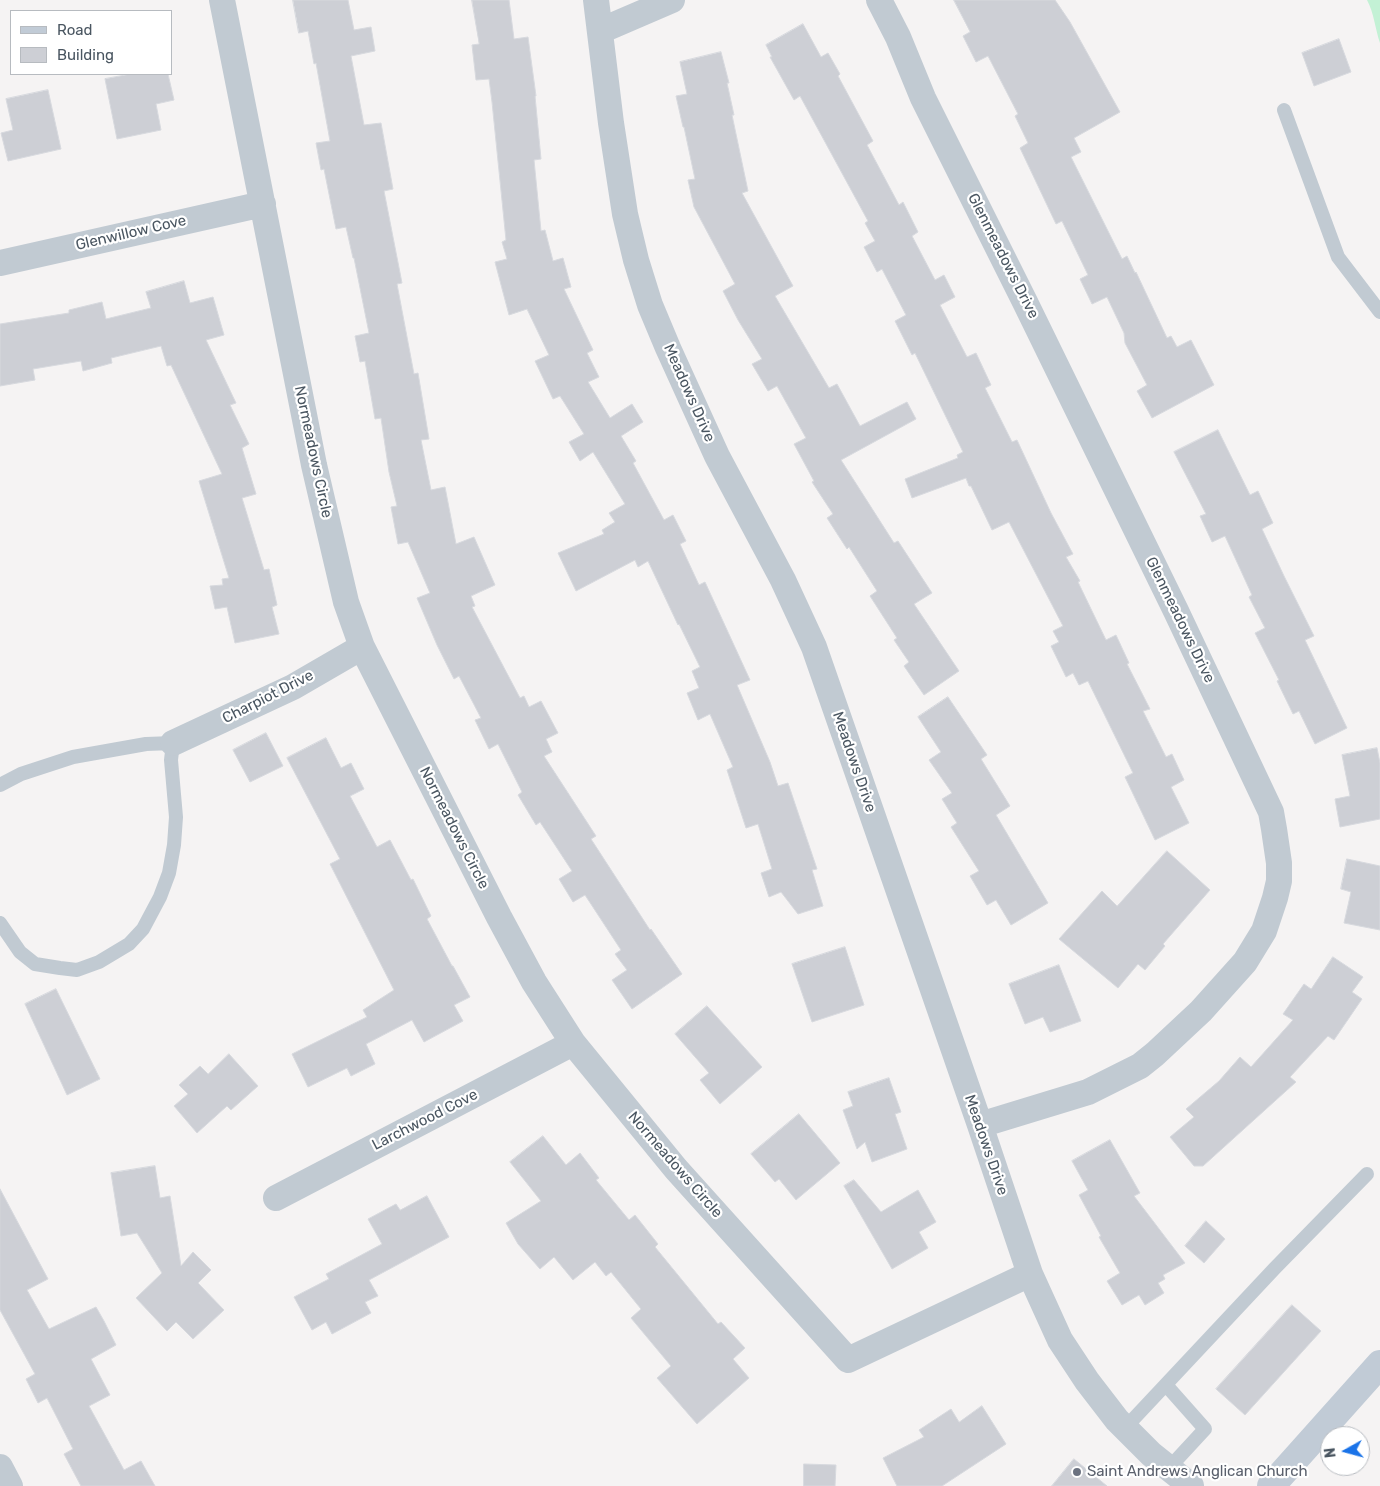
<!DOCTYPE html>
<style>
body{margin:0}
#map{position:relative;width:1380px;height:1486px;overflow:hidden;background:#f5f3f3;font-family:Rubik,sans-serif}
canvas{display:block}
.legend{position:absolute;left:10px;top:10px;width:162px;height:65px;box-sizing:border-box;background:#fff;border:1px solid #b7bbc0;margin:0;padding:6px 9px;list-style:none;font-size:15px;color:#4a5661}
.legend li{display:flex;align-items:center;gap:10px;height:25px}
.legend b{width:25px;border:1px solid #b7bbc0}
.north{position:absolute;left:1320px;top:1426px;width:50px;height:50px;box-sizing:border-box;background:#fff;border:1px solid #b7bbc0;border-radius:50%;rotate:263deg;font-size:14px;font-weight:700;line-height:20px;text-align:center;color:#4a5661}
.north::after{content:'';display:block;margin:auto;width:18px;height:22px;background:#1a73e8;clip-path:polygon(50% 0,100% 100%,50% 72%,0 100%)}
</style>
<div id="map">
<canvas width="1380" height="1486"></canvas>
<ul class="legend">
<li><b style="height:6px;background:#c1cbd6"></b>Road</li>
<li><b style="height:14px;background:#cdcfd5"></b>Building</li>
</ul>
<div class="north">N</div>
</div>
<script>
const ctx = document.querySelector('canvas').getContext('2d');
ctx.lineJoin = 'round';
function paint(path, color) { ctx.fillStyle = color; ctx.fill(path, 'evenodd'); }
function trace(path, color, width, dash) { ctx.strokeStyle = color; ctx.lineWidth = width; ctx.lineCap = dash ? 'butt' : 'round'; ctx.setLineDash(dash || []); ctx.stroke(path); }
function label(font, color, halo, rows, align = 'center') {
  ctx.font = font + ' Rubik,sans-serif'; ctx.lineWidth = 4.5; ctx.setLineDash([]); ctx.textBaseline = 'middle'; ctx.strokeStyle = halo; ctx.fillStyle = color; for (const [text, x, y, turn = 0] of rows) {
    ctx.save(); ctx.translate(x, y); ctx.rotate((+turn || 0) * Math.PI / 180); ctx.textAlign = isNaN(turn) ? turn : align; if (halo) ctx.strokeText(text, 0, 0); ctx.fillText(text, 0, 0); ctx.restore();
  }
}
const green = new Path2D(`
 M1367 0H1380V43C1375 28 1374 13 1367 0Z`);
const building = new Path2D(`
 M293 0H348L354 30 371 27 375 51 351 56 364 125 381 123 393 189 384 191 402 283 397 284 414 374 418 373 429 439 421 440 431 490 445 487 456 544 474 537 495 585 471 596 475 606 472 607 520 698 524 696 529 707 541 701 558 733 546 739 552 752 544 756 596 836 591 839 650 930 651 929 682 974 632 1009 612 980 627 970 615 954 621 950 585 895 573 902 559 879 572 871 540 822 536 825 518 795 522 792 498 744 489 749 475 720 481 718 459 676 454 679 437 645 417 598 430 593 408 542 398 544 391 507 397 506 389 472 381 418 375 419 365 361 360 362 355 336 369 333 354 258H353L346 227 336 229 324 169 321 170 316 143 330 141 316 63 314 64 308 31 299 33Z
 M472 0H509L514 39 528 37 536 96H535L541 159 534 160 541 231 545 230 553 261 563 258 571 287 564 289 593 350 587 353 599 377 588 382 610 418 632 404 643 422 621 436 636 461 633 463 664 520 673 515 686 541 680 544 699 585 705 582 750 680 737 685 770 762 778 786 788 783 817 869 812 870 823 906 798 914 781 892 769 897 761 873 772 869 758 824 746 828 727 770 733 767 710 714 698 720 687 693 699 688 692 671 700 667 679 624 678 625 648 561 638 567 635 560 576 591 558 553 604 534 602 530 615 522 609 513 625 504 593 452 580 461 569 442 584 434 560 396 553 399 535 361 549 355 527 309 509 315 495 262 507 259 502 242 506 240 492 102 489 79 476 80 472 45 479 44Z
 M954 0H1055L1070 22 1120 112 1074 138 1081 152 1071 157 1122 259 1127 256 1135 273 1136 272 1167 338 1171 336 1177 347 1191 340 1214 385 1152 418 1137 391 1147 385 1125 343 1124 333 1107 297 1092 304 1080 279 1088 275 1062 221 1056 224 1020 148 1028 143 1015 116 1018 114 988 56 976 62 963 36 970 32Z
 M803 24 821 57 828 53 840 74 838 76 873 141 867 145 899 205 903 202 918 232 912 236 935 280 944 275 955 297 940 305 967 357 976 353 991 385 985 388 1012 442 1017 440 1051 513 1073 554 1066 557 1080 581 1078 582 1106 640 1116 635 1129 663 1127 664 1150 709 1143 711 1166 757 1172 754 1184 780 1171 787 1189 823 1155 840 1125 777 1133 773 1088 681 1079 685 1073 673 1066 677 1051 646 1059 642 1053 631 1063 626 1009 522 992 530 971 486H969L966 478 912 498 905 479 958 458 957 455 963 452 915 353 912 355 895 321 906 315 882 269 877 272 864 247 875 241 865 223 868 221 800 96 794 100 770 57H772L766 45Z
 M1339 39 1351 72 1314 86 1302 53Z
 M721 52 729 83H727L734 115H732L748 191 742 193 793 286 775 296 829 388 837 384 860 426 907 402 916 419 841 460 894 543 898 541 932 593 914 604 959 671 924 695 904 666 909 662 894 640 897 638 870 596 877 591 849 547 847 549 827 518 833 514 812 482 814 481 794 444 806 438 777 386 768 391 752 364 762 359 738 320 723 291 735 284 694 207 688 180 695 179 684 127H683L676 96 687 94 680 62Z
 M131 74H168L174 100 156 104 161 130 117 139 105 79Z
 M48 90 61 149 8 161 1 133 13 130 6 99Z
 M184 281 190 303 213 297 224 335 206 340 236 403 230 405 249 444 242 448 256 494 242 498 264 570 269 569 277 605 272 607 279 634 235 643 227 607 215 609 210 586 223 585 222 579 229 578 199 481 222 474 171 365 167 366 161 346 111 358 112 363 83 371 81 361 33 369 35 380 0 386V324L69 313V310L102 302 106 319 151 308 146 292Z
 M1218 430 1250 495 1258 491 1273 523 1262 529 1284 576 1314 636 1305 640 1347 728 1315 744 1299 711 1293 714 1277 681 1279 680 1255 633 1265 628 1249 597 1252 595 1225 536 1212 542 1200 516 1206 514 1174 452Z
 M948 697 987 755 981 759 1010 806 996 815 1048 903 1011 925 996 900 987 905 970 876 979 871 951 827 957 823 942 799 952 793 929 760 941 752 918 717Z
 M266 733 283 766 250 782 233 750Z
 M326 738 341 768 351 763 364 789 350 796 377 847 390 840 411 880 413 879 431 916 427 919 452 966H453L470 997 454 1005 463 1021 424 1042 412 1020 366 1044 375 1064 351 1076 347 1068 308 1087 292 1054 367 1017 363 1010 394 990 330 864 340 859 287 758Z
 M1377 748 1380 763V819L1340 827 1335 799 1350 796 1342 755Z
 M1167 851 1210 890 1163 944 1165 946 1145 970 1138 964 1118 988 1059 939 1102 891 1117 906Z
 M1347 859 1380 866V930L1344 923 1351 892 1341 889Z
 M845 947 864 1005 812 1022 792 964Z
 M1333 957 1363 977 1352 992 1362 999 1334 1040 1328 1036 1290 1077 1296 1082 1203 1166H1194L1170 1137 1194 1117 1186 1109 1219 1081 1240 1057 1251 1067 1293 1020 1283 1014 1304 984 1311 989Z
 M1059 965 1081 1021 1050 1032 1043 1017 1025 1024 1009 984Z
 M56 989 100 1079 67 1095 25 1004Z
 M707 1006 762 1067 720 1104 700 1080 709 1073 675 1034Z
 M229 1054 258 1086 231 1110 227 1106 197 1133 174 1106 188 1094 179 1085 200 1066 208 1074Z
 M889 1078 901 1112 895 1114 907 1149 872 1162 865 1142 857 1149 843 1110 853 1106 848 1092Z
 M799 1114 840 1163 796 1200 779 1179 775 1182 751 1154Z
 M543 1136 566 1165 580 1153 599 1178 596 1180 629 1220 635 1215 658 1244 655 1247 718 1324 721 1322 745 1348 733 1359 749 1378 697 1424 657 1378 671 1366 631 1318 641 1309 611 1272 606 1276 595 1262 573 1280 554 1257 540 1269 518 1244 506 1223 541 1201 510 1162Z
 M1110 1140 1140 1193 1134 1196 1185 1263 1163 1275 1165 1279 1158 1283 1164 1293 1145 1305 1139 1295 1122 1305 1107 1281 1120 1273 1099 1237 1101 1236 1079 1195 1088 1190 1072 1161Z
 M155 1166 160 1198 170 1196 181 1266 193 1252 211 1270 198 1283 224 1310 193 1339 176 1322 167 1331 136 1298 162 1273 137 1233 121 1236 111 1173Z
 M854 1180 881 1212 918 1190 936 1222 919 1232 928 1248 892 1269 844 1186Z
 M0 1189 48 1279 27 1290 49 1329 96 1307 104 1321 116 1345 91 1359 110 1395 89 1406 124 1470 141 1461 155 1486H81L64 1454 73 1449 47 1398 38 1403 26 1379 35 1374 0 1310Z
 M427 1196 449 1237 369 1280 378 1296 365 1302 371 1313 332 1334 326 1322 312 1330 294 1297 329 1279 326 1274 382 1244 368 1219 396 1204 400 1210Z
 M1206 1221 1225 1239 1204 1263 1185 1246Z
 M1292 1305 1321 1331 1245 1415 1216 1389Z
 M982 1406 1006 1444 942 1486H897L883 1458 924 1437 919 1430 951 1409 959 1422Z
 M1074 1459 1107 1486H1052Z
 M804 1464 836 1465 835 1486H804Z`);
const lane = new Path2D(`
 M1284 110 1338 257 1380 312
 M0 785 21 774 73 757 146 744 173 743 171 760 176 817 174 845 169 873 160 897 143 929 129 944 99 962 77 970 60 968 35 964 20 952 0 923
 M1166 1385 1205 1429 1169 1468
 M1125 1428 1275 1268 1367 1174`);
const street = new Path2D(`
 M222 0 314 465 346 602 362 647 499 917 534 982 573 1043 676 1169 848 1360 1030 1274
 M596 0 611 123 625 214 636 260 650 305 668 348 717 456 783 580 814 647 980 1125 1030 1274 1060 1340 1087 1381 1117 1420 1151 1454 1191 1486
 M879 0 898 37 923 98 1025 302 1176 611 1271 812 1274 829 1279 863V881L1275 898 1264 931 1245 962 1201 1011 1155 1054 1140 1066 1088 1092 980 1125
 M600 31 672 0
 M0 263 263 204
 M173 743 293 687 362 647
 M276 1198 573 1043
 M0 1467 10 1486`);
const secondary = new Path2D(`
 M1271 1486 1380 1364`);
const markers = [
 [1077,1472,5,"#6b7280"]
];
const streetNames = [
 ["Glenwillow Cove",131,233,-13],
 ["Glenmeadows Drive",1003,256,63],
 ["Meadows Drive",689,393,66],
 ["Normeadows Circle",313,452,78],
 ["Glenmeadows Drive",1180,620,64],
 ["Charpiot Drive",268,697,-27],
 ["Meadows Drive",854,762,71],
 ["Normeadows Circle",454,828,63],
 ["Larchwood Cove",425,1120,-27],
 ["Meadows Drive",986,1145,71],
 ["Normeadows Circle",675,1165,49]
];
const worshipNames = [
 ["Saint Andrews Anglican Church",1087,1472]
];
paint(green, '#c3f1d5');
paint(building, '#cdcfd5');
trace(building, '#d7d9de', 1);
trace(lane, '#c1cad2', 14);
trace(street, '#c1cad2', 26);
trace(secondary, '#c1cbd6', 28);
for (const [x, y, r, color] of markers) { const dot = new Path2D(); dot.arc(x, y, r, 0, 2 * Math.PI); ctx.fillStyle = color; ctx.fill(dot); trace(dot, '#fff', 2); }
label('15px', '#4a5661', '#fff', streetNames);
label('15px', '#5b616d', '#fff', worshipNames, 'left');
</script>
